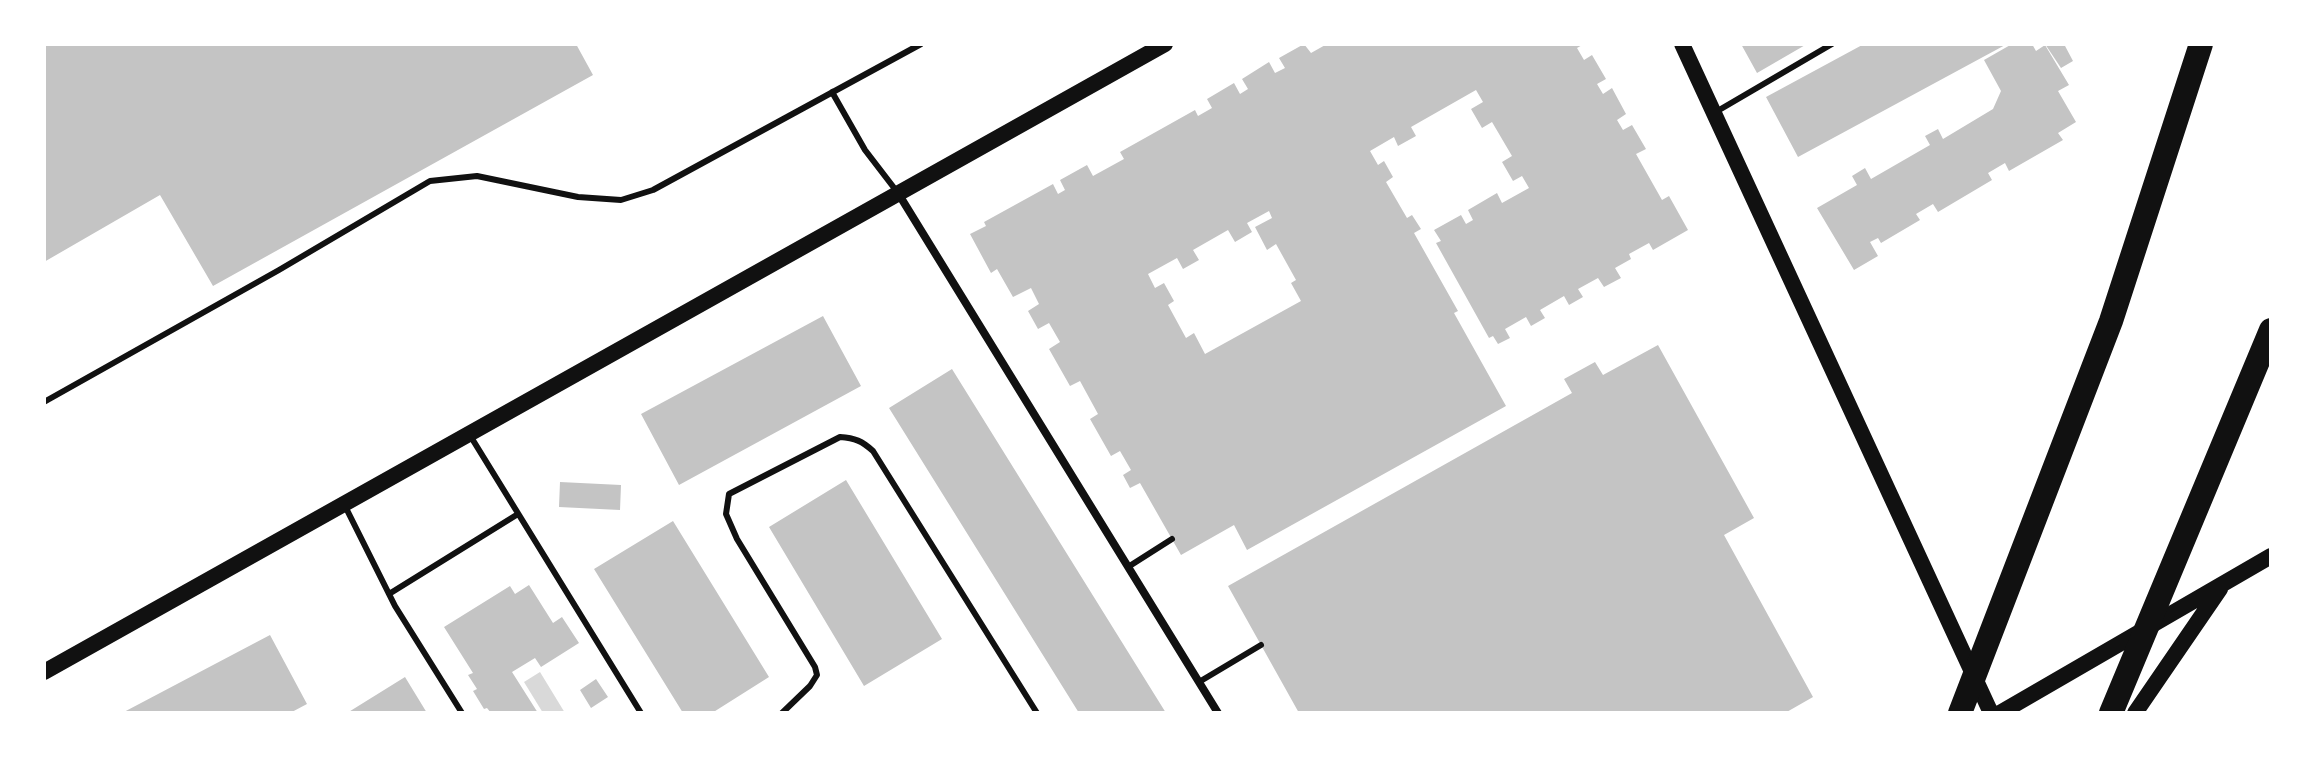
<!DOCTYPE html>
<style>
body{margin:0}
#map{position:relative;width:2315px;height:757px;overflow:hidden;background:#fff;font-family:"PT Serif",serif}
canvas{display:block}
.frame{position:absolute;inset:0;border:46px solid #fff;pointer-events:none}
</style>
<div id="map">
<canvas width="2315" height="757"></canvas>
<div class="frame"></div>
</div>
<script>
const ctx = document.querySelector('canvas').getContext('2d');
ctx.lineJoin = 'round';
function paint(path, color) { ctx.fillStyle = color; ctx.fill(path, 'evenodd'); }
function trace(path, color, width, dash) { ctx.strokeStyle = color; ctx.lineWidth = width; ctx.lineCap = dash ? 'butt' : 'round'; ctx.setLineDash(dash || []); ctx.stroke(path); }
const water = new Path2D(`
 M540 672 565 713H543L524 682Z`);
const building = new Path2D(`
 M44 44H576L593 75 213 286 160 195 44 262Z
 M1304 44 1311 53 1327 44H1584L1577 48 1584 60 1592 55 1606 79 1597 84 1603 94 1612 88 1626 114 1617 120 1623 130 1632 125 1646 149 1636 154 1662 200 1669 196 1688 230 1653 250 1649 243 1629 254 1631 259 1615 268 1621 278 1604 287 1598 278 1578 289 1583 297 1569 305 1564 296 1540 310 1545 318 1531 326 1526 317 1505 329 1510 338 1498 344 1493 336 1489 338 1436 243 1441 241 1434 230 1461 215 1466 224 1473 220 1468 210 1497 193 1502 203 1529 188 1522 176 1513 181 1502 162 1512 156 1492 122 1482 128 1471 109 1483 102 1476 90 1411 127 1416 136 1398 146 1394 137 1370 151 1378 165 1384 161 1393 177 1386 182 1407 218 1412 215 1421 229 1414 233 1458 311 1454 313 1506 406 1247 550 1234 525 1181 555 1140 483 1130 488 1123 475 1131 470 1120 451 1111 456 1090 419 1098 414 1080 381 1070 386 1049 349 1060 342 1049 323 1038 329 1028 311 1039 304 1031 288 1013 297 997 269 991 273 970 234 986 226 984 222 1053 184 1058 194 1065 190 1060 180 1087 165 1093 176 1124 159 1120 152 1195 110 1198 116 1212 108 1207 99 1234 83 1240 94 1248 89 1242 79 1269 62 1275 73 1285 68 1279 58ZM1269 211 1272 218 1255 227 1267 250 1276 244 1296 280 1291 283 1301 301 1205 354 1194 333 1186 338 1168 305 1174 301 1164 283 1155 288 1148 274 1177 258 1183 269 1199 260 1193 250 1228 230 1235 242 1252 232 1247 223Z
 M1741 44H1807L1757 73Z
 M1864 44H2007L1798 157 1766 97Z
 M2012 44H2032L2036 51 2045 45 2069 85 2058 91 2076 122 2058 133 2063 140 2009 171 2005 163 1988 173 1992 180 1938 212 1933 204 1916 214 1920 220 1881 243 1878 238 1870 242 1878 256 1854 270 1817 208 1857 185 1852 176 1865 168 1871 179 1930 145 1925 136 1938 129 1943 139 1993 109 2001 91 1984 60Z
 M2045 44H2064L2073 61 2061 68Z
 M823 316 861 386 679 485 641 414Z
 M1658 345 1754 518 1724 535 1813 697 1785 713H1299L1228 586 1572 393 1564 379 1595 362 1603 375Z
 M952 369 1166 713H1079L889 408Z
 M846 480 942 639 864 686 769 527Z
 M560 482 621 485 620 510 559 507Z
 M673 521 769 677 712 713H683L594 569Z
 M529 585 553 623 562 617 579 643 541 667 535 658 512 672 538 713H491L487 708 484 709 473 691 477 689 468 675 473 673 444 627 510 586 515 594Z
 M270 635 307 704 290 713H122Z
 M405 677 427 713H347Z
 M596 679 608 697 591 708 580 690Z`);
const service = new Path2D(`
 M832 92 865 150 898 193
 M1714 113 1832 44
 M44 402 279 270 430 181 477 176 578 197 621 200 653 190 921 44
 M471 437 641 713
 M344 504 395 606 462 713
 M1128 567 1172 539
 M389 594 518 514
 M1199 682 1261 645
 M782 713 810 686 817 675 815 667 737 539 726 514 729 494 840 437C855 438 862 441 873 451L1037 713`);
const minor = new Path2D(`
 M898 193 1218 713`);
const secondary = new Path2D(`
 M1682 44 1991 713
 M44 672 1165 44
 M2000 713 2271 556
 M2135 713 2220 589`);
const motorway = new Path2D(`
 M1960 713 2111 321 2201 44
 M2111 713 2271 330`);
paint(water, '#d9d9d9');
paint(building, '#c4c4c4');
trace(service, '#111', 6);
trace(minor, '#111', 8);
trace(secondary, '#111', 16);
trace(motorway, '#111', 24);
</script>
